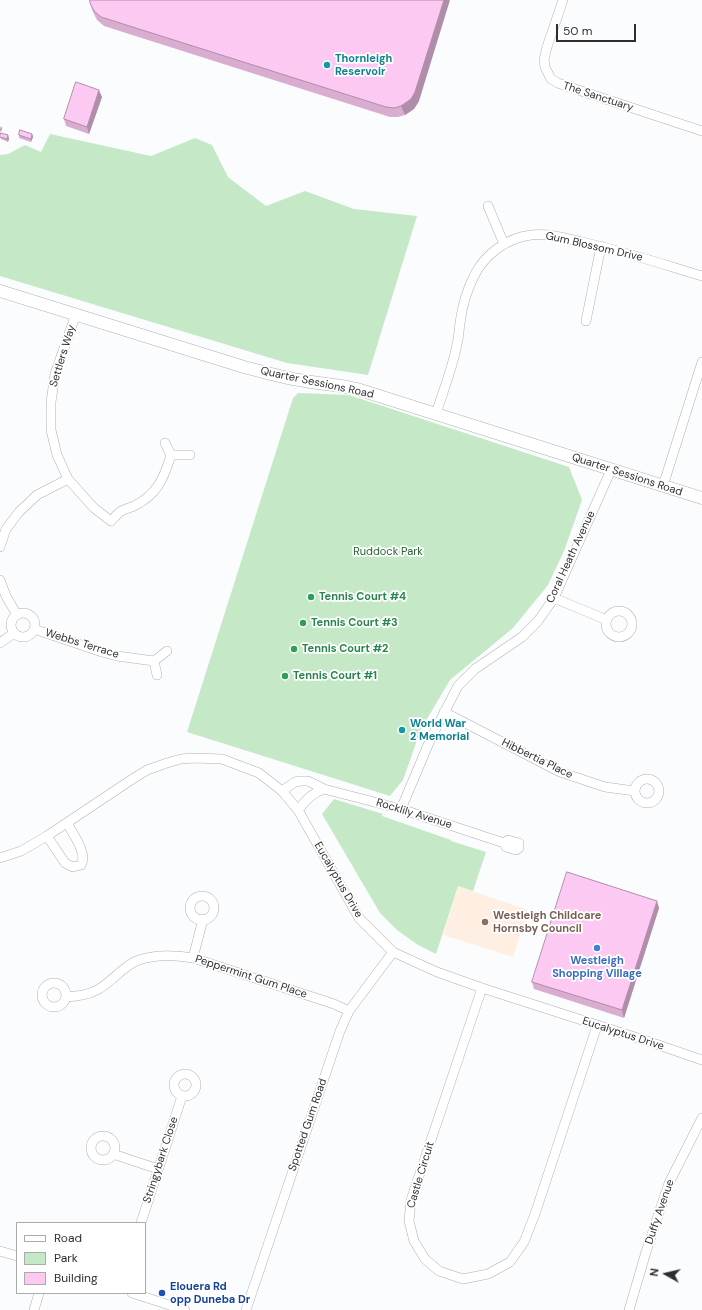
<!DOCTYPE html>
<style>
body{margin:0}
#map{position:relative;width:702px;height:1310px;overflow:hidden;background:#fbfcfe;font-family:"DM Sans",sans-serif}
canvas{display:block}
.legend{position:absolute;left:16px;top:1222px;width:130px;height:72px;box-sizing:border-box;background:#fff;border:1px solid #ababac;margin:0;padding:5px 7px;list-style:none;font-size:12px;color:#2e2e2f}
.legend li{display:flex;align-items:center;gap:8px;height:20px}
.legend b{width:20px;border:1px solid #ababac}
.north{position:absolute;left:646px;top:1254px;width:40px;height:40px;-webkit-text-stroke:3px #fff;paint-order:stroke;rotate:278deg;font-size:11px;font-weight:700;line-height:16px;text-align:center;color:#2e2e2f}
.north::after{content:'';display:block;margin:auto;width:14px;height:18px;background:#2e2e2f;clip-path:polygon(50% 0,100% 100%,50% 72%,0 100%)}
.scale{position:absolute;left:556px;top:24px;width:80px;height:18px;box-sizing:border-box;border:2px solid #2e2e2f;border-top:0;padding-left:5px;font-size:12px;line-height:14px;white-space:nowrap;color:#2e2e2f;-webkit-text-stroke:3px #fff;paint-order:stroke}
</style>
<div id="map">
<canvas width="702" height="1310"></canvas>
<ul class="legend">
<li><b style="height:5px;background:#fff"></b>Road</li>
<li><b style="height:11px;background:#c5e9c6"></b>Park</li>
<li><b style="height:11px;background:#fcc9f2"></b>Building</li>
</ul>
<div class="north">N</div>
<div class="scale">50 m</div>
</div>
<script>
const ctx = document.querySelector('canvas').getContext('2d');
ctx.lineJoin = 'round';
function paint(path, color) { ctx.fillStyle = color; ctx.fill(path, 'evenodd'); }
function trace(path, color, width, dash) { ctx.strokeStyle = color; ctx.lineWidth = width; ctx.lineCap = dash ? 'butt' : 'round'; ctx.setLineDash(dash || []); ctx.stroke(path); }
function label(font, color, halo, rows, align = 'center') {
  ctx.font = font + ' "DM Sans",sans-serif'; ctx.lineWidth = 3.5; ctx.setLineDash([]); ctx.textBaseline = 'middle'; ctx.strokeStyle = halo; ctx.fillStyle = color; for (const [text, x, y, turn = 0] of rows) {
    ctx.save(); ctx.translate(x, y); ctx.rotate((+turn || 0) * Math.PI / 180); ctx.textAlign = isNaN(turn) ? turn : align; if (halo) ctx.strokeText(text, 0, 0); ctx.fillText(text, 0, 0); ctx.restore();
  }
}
const education = new Path2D(`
 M458 886 528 910 513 957 443 935Z`);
const green = new Path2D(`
 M50 134 151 156 195 138 212 145 228 177 266 206 305 191 354 209 417 216 368 375 287 363 0 276V155L8 154 25 145 41 152Z
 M298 393 349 395 569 467 582 500 564 551 548 585 513 628 450 680 421 729 403 780 390 796 187 732 293 398Z
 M334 799 383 814 382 816 451 840V841L486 852 473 891 458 886 436 954 418 945 397 930 380 913 322 814Z`);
const street = new Path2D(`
 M563 0 547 47 544 60 545 67 551 79 558 83 569 87 702 131
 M488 206 504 244
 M76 314 55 374 51 402V430L57 455 68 479 94 508 111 521C114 518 117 514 120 512 124 509 130 508 134 506 157 495 164 478 171 455L165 443
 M586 321 601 246
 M436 414C443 391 453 367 457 344 459 337 459 330 460 323 462 307 467 290 474 276 485 254 507 238 531 235 548 233 565 238 582 242 623 251 662 264 702 276
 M171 455H190
 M663 486 702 362
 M0 547 6 529 19 512 37 495 68 479
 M0 580 6 596 17 615
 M554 598 607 620
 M606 624a13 13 0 1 1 26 0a13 13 0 1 1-26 0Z
 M11 625a12 12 0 1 1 24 0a12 12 0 1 1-24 0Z
 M34 629 102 652 117 656 154 661 167 651
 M0 643 14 633
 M154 661 157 675
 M444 712 560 772 605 787 635 791
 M635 791a12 12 0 1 1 24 0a12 12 0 1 1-24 0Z
 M282 791 295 782 300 781H308L324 789 401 809 504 843 506 847 516 850 519 848V843L508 840 504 843
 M401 809 431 738 458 686 475 669 522 637 538 621 554 598 611 470
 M298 810C306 800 312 793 324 789
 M47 836 65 863 73 867 81 865C88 854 73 834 67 823
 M0 858 21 851 47 836 134 778 147 770 167 763 181 759 194 758 222 759 259 773 282 791 298 810 359 918 393 952 437 972 482 988 647 1041 702 1060
 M190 908a12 12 0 1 1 24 0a12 12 0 1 1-24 0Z
 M193 958 203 919
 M42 995a12 12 0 1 1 24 0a12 12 0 1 1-24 0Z
 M482 988 411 1200 409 1221 414 1241 425 1259 439 1271 463 1279 488 1274 510 1262 524 1242 535 1214 597 1026
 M66 997C78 996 89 995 99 989 112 981 122 968 136 961 154 954 175 955 193 958L334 1004 349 1011
 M174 1085a11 11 0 1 1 22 0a11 11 0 1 1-22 0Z
 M91 1148a12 12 0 1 1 24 0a12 12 0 1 1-24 0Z
 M113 1154 158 1169
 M141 1223 182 1096
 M0 1251 17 1256
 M132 1293 185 1310
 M34 1310 39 1293
 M246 1310 340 1031 349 1011 393 952
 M629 1310 646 1252 669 1183 702 1118`);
const secondary = new Path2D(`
 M0 291 244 367C264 372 284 378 305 381 322 384 340 385 357 389L702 498`);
const wall = new Path2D(`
 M90 3 419 101 414 109 405 115 398 117H390L104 26 97 20 93 12Z
 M102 97 89 134 66 126 64 119Z
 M32 134 33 137 31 142 19 138V135Z
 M0 136 9 138 8 142 1 139Z
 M659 908 624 1018 534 989 532 982Z`);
const shadedWall = new Path2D(`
 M444 0H450L419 101 414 109 405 115 401 106Z
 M99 90 102 97 89 134 87 127Z
 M1 126 2 128 1 132 0 130Z
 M32 134 33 137 31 142V139Z
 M8 135 9 138 8 142 7 139Z
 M657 901 659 908 624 1018 622 1010Z`);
const building = new Path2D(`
 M90 0H444L415 92 411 99 401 106 394 108 386 107 101 17 94 11 90 3Z
 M76 82 99 90 87 127 64 119Z
 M20 130 32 134 31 139 19 135Z
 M1 133 8 135 7 139 0 137Z
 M567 872 657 901 622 1010 532 982Z`);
const markers = [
 [327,65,4,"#0f9aa8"],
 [311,597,4,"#2e9e5b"],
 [303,623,4,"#2e9e5b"],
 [294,649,4,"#2e9e5b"],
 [285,676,4,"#2e9e5b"],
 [402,730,4,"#0f9aa8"],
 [485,922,4,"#8d6e63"],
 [597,948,4,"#3f7fe0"],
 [162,1293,4,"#1a4fb4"]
];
const cultureNames = [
 ["Thornleigh",335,59],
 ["Reservoir",335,72],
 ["World War",410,724],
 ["2 Memorial",410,737]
];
const streetNames = [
 ["The Sanctuary",598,97,18],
 ["Gum Blossom Drive",594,247,13],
 ["Settlers Way",63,356,-73],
 ["Quarter Sessions Road",317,383,12],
 ["Quarter Sessions Road",627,475,18],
 ["Coral Heath Avenue",571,557,-65],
 ["Webbs Terrace",82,644,17],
 ["Hibbertia Place",537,759,26],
 ["Rocklily Avenue",414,814,17],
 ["Eucalyptus Drive",338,880,60],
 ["Peppermint Gum Place",251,977,18],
 ["Eucalyptus Drive",623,1034,18],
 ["Spotted Gum Road",308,1125,-71],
 ["Stringybark Close",161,1160,-72],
 ["Castle Circuit",421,1175,-73],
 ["Duffy Avenue",660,1212,-71]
];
const parkNames = [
 ["Ruddock Park",388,552]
];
const leisureNames = [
 ["Tennis Court #4",319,597],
 ["Tennis Court #3",311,623],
 ["Tennis Court #2",302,649],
 ["Tennis Court #1",293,676]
];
const educationNames = [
 ["Westleigh Childcare",493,916],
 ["Hornsby Council",493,929]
];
const shopNames = [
 ["Westleigh",597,961],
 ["Shopping Village",597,974]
];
const transitNames = [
 ["Elouera Rd",170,1287],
 ["opp Duneba Dr",170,1300]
];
paint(education, '#feefe2');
paint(green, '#c5e9c6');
trace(street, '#afb0b2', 10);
trace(secondary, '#afb0b2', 13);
trace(street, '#fff', 9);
trace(secondary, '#fff', 12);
paint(wall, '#d9add0');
paint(shadedWall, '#b08da9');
paint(building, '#fcc9f2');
trace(building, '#b08da9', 1);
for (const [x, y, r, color] of markers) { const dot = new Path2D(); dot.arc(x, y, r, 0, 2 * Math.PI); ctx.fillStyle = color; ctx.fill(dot); trace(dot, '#fff', 1.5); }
label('bold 11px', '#0d838f', '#fff', cultureNames, 'left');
label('11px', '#2e2e2f', '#fff', streetNames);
label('11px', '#23632d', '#fff', parkNames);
label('bold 11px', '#27864d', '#fff', leisureNames, 'left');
label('bold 11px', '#785e54', '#fff', educationNames, 'left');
label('bold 11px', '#366cbe', '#fff', shopNames);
label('bold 11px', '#164399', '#fff', transitNames, 'left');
</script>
